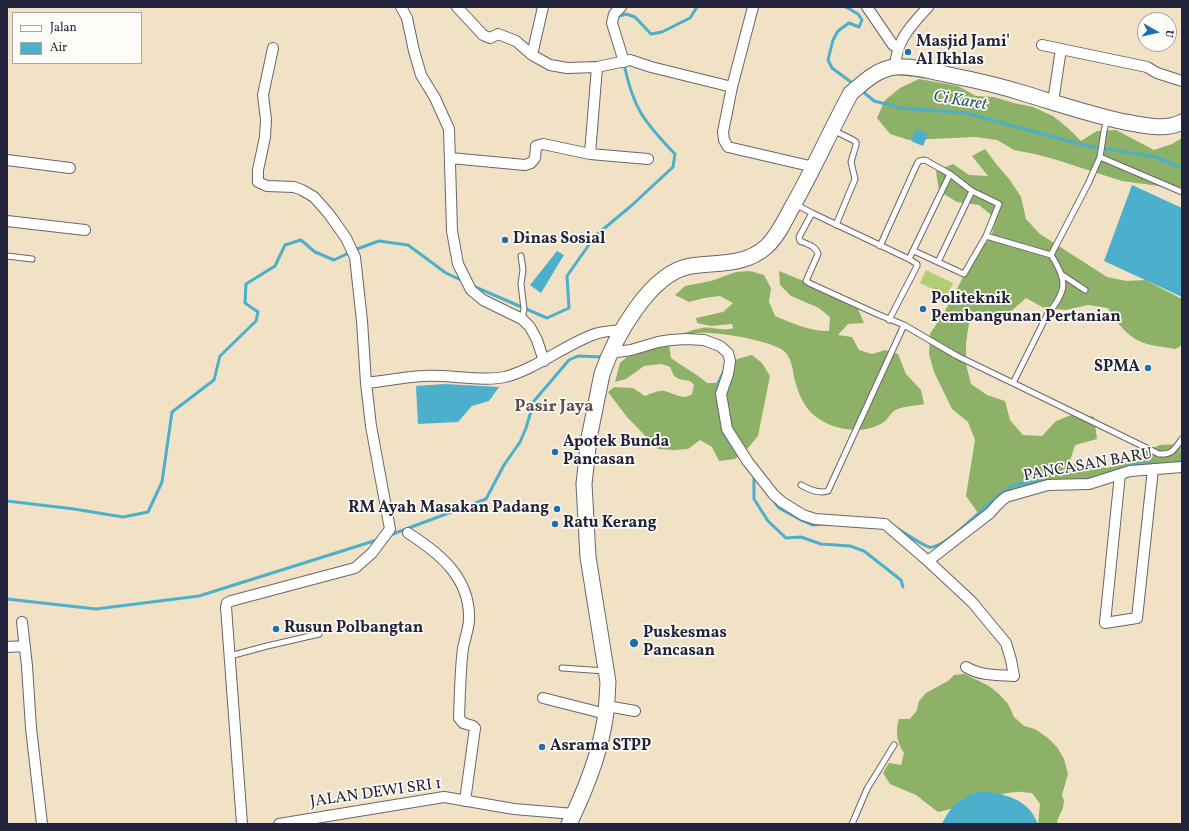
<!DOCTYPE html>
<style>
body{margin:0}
#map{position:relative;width:1189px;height:831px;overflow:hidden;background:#f1e2c5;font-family:Vollkorn,serif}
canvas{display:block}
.frame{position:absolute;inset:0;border:8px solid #22223b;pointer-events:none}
.legend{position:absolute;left:12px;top:12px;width:130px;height:52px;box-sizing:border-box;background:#fdfcf7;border:1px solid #a5a5ac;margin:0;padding:5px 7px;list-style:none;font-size:12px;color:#22223b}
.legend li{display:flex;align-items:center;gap:8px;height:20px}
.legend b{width:20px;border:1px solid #a5a5ac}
.north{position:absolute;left:1137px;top:12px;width:40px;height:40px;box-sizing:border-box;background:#fdfcf7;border:1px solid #a5a5ac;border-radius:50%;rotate:98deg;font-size:11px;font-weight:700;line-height:16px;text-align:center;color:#22223b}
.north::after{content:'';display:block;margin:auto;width:14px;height:18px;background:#1f6fb2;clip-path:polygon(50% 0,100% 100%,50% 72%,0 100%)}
</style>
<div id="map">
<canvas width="1189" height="831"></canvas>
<div class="frame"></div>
<ul class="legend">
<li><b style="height:5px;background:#fff"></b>Jalan</li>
<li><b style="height:11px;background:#4cafcb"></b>Air</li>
</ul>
<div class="north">U</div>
</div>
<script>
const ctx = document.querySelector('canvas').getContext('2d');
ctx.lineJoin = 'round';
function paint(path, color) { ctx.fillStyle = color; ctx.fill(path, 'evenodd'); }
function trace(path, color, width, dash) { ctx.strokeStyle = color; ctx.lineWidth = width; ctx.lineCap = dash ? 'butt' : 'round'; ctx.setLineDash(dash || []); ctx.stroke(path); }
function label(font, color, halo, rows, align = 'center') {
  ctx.font = font + ' Vollkorn,serif'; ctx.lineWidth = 3.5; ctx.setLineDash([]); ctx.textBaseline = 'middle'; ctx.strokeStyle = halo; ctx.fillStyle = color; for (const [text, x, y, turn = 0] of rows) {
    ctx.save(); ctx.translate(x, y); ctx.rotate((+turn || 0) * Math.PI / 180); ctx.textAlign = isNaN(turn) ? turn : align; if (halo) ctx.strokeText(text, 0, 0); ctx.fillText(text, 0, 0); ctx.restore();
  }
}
const green = new Path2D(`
 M926 270 953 283 947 296 920 283Z`);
const forest = new Path2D(`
 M919 79 958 86 976 96 994 97 1014 103 1033 107 1053 116 1068 128 1081 141 1097 131 1116 130 1154 150 1172 144 1182 138V187H1166L1122 181 1057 160 1035 154 1014 150 997 140 975 137 909 140 890 134 877 118 885 100 900 88Z
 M985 149 997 165 1010 180 1021 197 1026 219 1040 234 1107 277 1127 281 1145 280 1182 299V345L1176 349C1164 347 1148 346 1137 340 1125 334 1115 319 1108 308L1088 305 1066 310 1044 308 1026 298 1009 313H988L969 323 966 343V364L971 384 987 395 1005 401 1010 420 1023 435 1042 436 1056 421 1076 413 1094 417 1097 439 1075 445 1069 464 1106 468 1124 464 1142 453 1160 445 1180 444 1182 466 1060 485 998 502 978 513 966 496 975 440 968 422 952 409 934 372 929 354 930 334 951 301 968 267 978 252 991 237 996 219 979 205 957 202 939 191 936 171 953 164 969 175 988 176 972 156Z
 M750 271 764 275 771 288 769 302 775 316C795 324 808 331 829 331L830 317 819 308 791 296 780 285 779 271 848 299 858 309 864 323 848 324 838 335 852 337 859 350 872 354 885 350 898 354 906 374 921 390 924 404C915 406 902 406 894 411 890 414 888 419 884 422 871 431 854 431 840 428 811 420 801 405 794 377 793 369 791 358 785 352 773 340 713 331 697 333 686 335 679 339 669 344L671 358C683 367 696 373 707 383H720L737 359 752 355 762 363 770 376 758 436 748 448 735 459 719 461 712 447 700 440 688 449 673 450 658 449 627 417 608 392 614 387 633 388 645 396C651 394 658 390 664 391 675 393 682 401 692 394L694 385 690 381 679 379 674 376 670 367 665 365 660 364 644 366 626 379 615 382 620 363 627 357C652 348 676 333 702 328 712 326 722 332 733 328L732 324 711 326 697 323 696 318 723 312 733 303 720 296 704 298 689 302 675 295 685 286 711 281 736 272Z
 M965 674 989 686 999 694 1008 704 1014 717 1024 726 1035 729 1048 738 1057 747 1064 759 1068 774 1062 795 1064 801 1063 808 1057 821 1058 824H1038L1040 804 1032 793C1027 793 1022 791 1016 792 990 794 964 807 938 812L916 795 890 784 883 773 889 763 901 765 904 753C897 743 895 731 899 719H910L917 710 919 701 926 693 948 681 954 675Z`);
const water = new Path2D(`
 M916 129 928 134 923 146 911 141Z
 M1132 185 1182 208V297L1104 261Z
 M557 251 564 255 541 293 530 285Z
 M445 384 499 387 489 401 472 406 458 422 418 424 416 386Z
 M980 791C1005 794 1028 798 1038 824H942C951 805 960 798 980 791Z`);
const stream = new Path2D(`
 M846 7 858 14 862 20 859 27 849 23 838 31 833 40 828 60 832 68 855 85
 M616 17 626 14 635 17 651 34 662 32 690 18 697 7
 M861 90 874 101 902 108 966 113 1083 145 1156 157 1182 168
 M473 286 547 318 569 308 567 276 595 236 631 206 673 167 675 154C644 122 633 108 624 64
 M718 391V383L725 369
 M723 430 724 435 731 444
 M1169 464 1182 461
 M1127 467 1136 464H1155
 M754 477V499L768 521 786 538 801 537 821 544 850 546 864 551 901 580 903 587
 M773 500 779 508 801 520 813 525 826 524
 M7 501 74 509 123 517 148 512 162 482 172 412 214 380 220 356 256 321 258 312 245 303 246 284 275 266 285 245 301 240 315 252 334 260 357 249 379 241 408 245 446 273 463 281
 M895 527C904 532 921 545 929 547 946 551 995 492 1015 485 1024 482 1036 482 1046 481
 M390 535 486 499 504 465 520 442 526 428 534 401 569 360 578 356 604 357
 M7 599 96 609 199 596 377 540`);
const lane = new Path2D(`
 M833 130 853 140 856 142V145L851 162 855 179 836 225
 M1100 157 1104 131 1107 119
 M950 174 909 259 812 213 799 237 800 241C807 244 816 246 818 254L806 281 809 283 877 314 904 325 957 356 1013 383
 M1182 192 1100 157 1088 184 1051 255C1068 281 1067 291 1047 315L1013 383 1159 454C1173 455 1174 449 1182 439
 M795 204 812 213
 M880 246 917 164 919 161 925 160 950 174 972 191 999 204 986 236 1051 255
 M914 251 964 274 986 236
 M7 256 32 259
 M521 256 523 270 521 284 524 309 522 319
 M938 262 972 191
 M1061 274 1085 290
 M889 320 917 266V264L909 259
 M801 485C810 490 819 494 828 491L904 325
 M230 656 267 646 319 634
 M562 668 605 671
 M852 824 867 789 894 745`);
const street = new Path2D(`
 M401 7 407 18 414 51 421 75 435 98 449 129 452 231 458 264 471 290 483 300 522 319 530 327 537 340 544 361
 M457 7 483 35 490 38 498 34 516 41 532 55 550 65 567 68 597 67 630 60 651 67 732 87
 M621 7 614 14 612 23 624 62
 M753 7 732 87 723 132 724 140 728 147 814 167
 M867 7 893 45 898 48
 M1042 45 1061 49
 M532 55 543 7
 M895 67C897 39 910 27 928 7
 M1053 102 1061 49 1147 67 1157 73 1182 81
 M590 154 648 159
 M450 158 525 165 531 163 535 158 536 146 543 144 590 154 597 67
 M7 160 70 168
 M7 221 85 230
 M610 353 631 350 658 342 671 340 686 339 704 340 720 346 728 353 730 361 728 374 721 394 727 429 748 462 774 495 782 502 803 515 815 519 885 524 928 561 990 513 999 503 1006 497 1048 485 1089 484 1130 471 1182 467
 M366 383C385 381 404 377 423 376 448 374 482 382 505 377 538 368 564 345 595 334 603 331 613 331 622 330
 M1120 474 1105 623 1137 618 1153 469
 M408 533C441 554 471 579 469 621 468 630 465 639 463 648 460 671 460 695 459 718L463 723 473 726 475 728 465 801
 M928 561 972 602 1006 643 1011 660 1014 676C997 675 981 676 966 667
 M22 622 27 666 31 728 42 824
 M7 647 25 646
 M543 698 606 714
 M607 706 635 711
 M242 824 226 607 227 603 231 601 355 568 372 553 390 529 371 426 366 383 362 321 355 257 346 238 329 214 314 197 302 190 294 187 267 186 258 182V170L265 137 266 120 263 95 273 48
 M279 824 444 797 514 809 574 814`);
const primary = new Path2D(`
 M569 824C584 793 598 759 604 725 607 711 607 697 608 682L588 557 584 484 589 438 602 374C614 339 650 272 691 266 716 262 745 266 766 247 777 237 784 222 791 209 813 171 830 131 851 93 864 82 877 69 895 67 913 66 932 71 949 75 975 80 1001 86 1026 94 1059 104 1092 115 1125 122 1143 125 1165 131 1182 122`);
const markers = [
 [908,52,4,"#1f6fb2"],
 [505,240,4,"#1f6fb2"],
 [923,309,4,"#1f6fb2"],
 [1148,368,4,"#1f6fb2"],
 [555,452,4,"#1f6fb2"],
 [557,509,4,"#1f6fb2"],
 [555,524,4,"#1f6fb2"],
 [276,629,4,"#1f6fb2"],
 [634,643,5,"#1f6fb2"],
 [542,747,4,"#1f6fb2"]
];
const poiNames = [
 ["Masjid Jami'",916,43],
 ["Al Ikhlas",916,61],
 ["Dinas Sosial",513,240],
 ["Politeknik",931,300],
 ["Pembangunan Pertanian",931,318],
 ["SPMA",1140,368,"right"],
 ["Apotek Bunda",563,443],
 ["Pancasan",563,461],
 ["RM Ayah Masakan Padang",549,509,"right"],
 ["Ratu Kerang",563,524],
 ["Rusun Polbangtan",284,629],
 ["Puskesmas",643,634],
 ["Pancasan",643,652],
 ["Asrama STPP",550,747]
];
const streetNames = [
 ["PANCASAN BARU",1088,466,-10],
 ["JALAN DEWI SRI 1",376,794,-8]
];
const waterNames = [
 ["Ci Karet",960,102,9]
];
const neighbourhoodNames = [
 ["Pasir Jaya",554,408]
];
paint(green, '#b2ce75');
paint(forest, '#8db166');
paint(water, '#4cafcb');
trace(stream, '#4cafcb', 3);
trace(lane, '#6a656b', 7);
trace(street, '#6a656b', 12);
trace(primary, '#6a656b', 17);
trace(lane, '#fff', 5);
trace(street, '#fff', 10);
trace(primary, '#fff', 15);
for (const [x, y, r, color] of markers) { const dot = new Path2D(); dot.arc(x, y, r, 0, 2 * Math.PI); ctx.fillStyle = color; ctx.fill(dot); trace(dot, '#fdfcf7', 1.5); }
label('bold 16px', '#22223b', '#fdfcf7', poiNames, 'left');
label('16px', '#22223b', '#fdfcf7', streetNames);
label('italic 17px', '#335a75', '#fdfcf7', waterNames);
label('bold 17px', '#5f4c50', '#fdfcf7', neighbourhoodNames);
</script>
